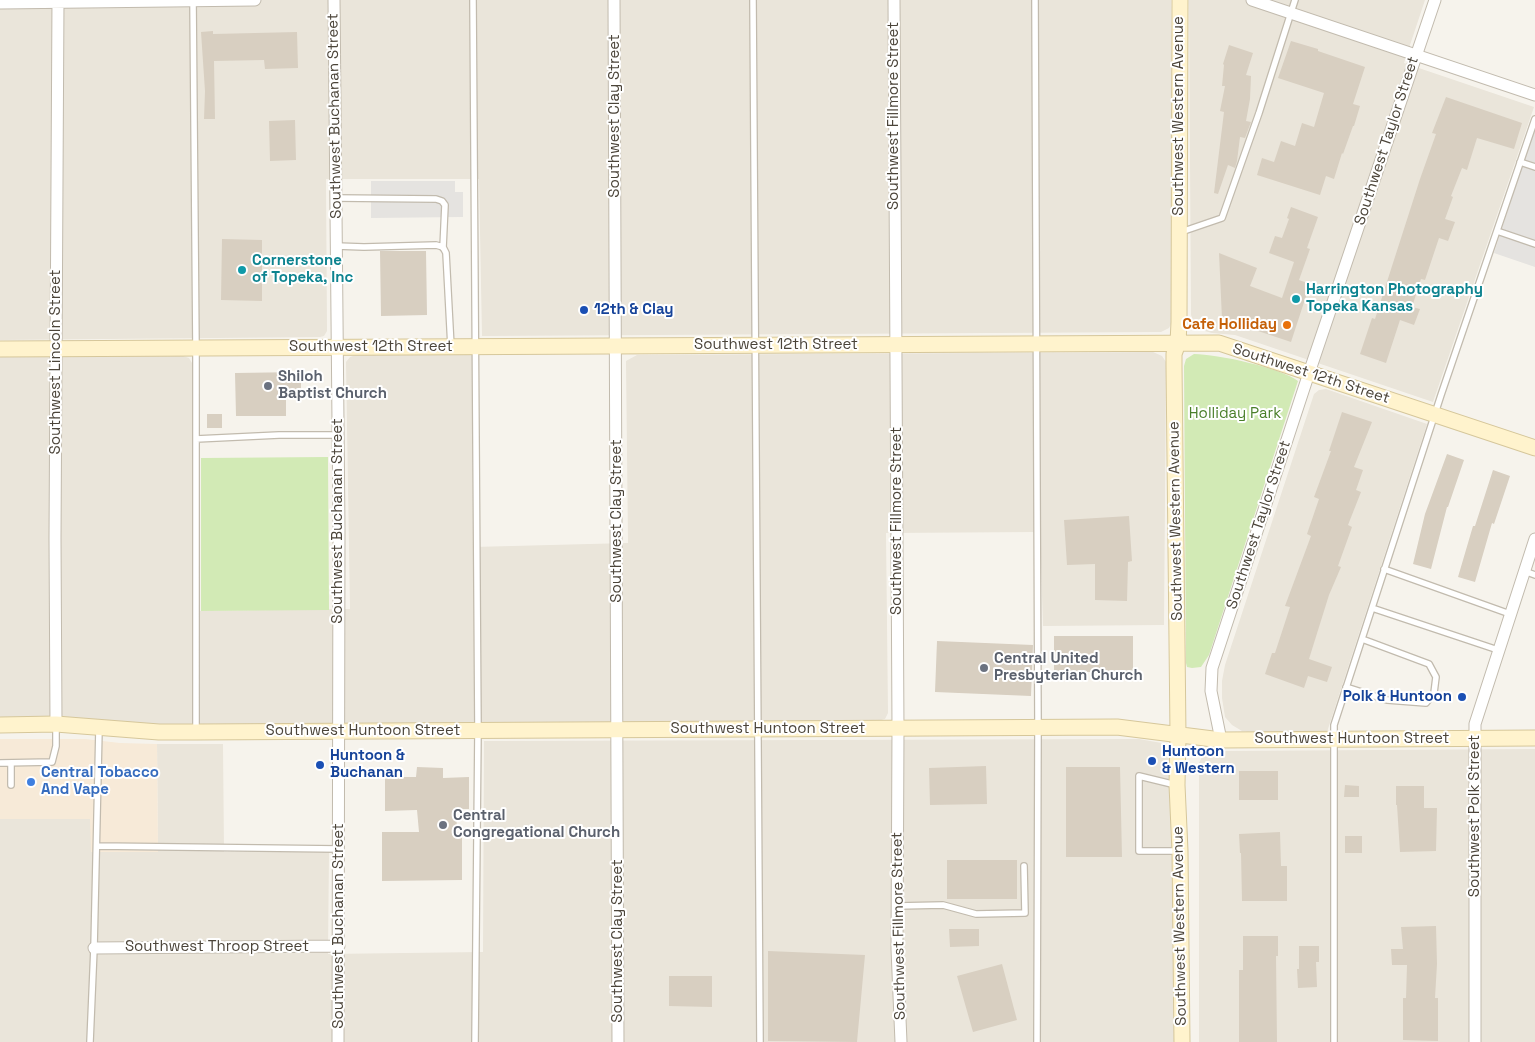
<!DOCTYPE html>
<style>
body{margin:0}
canvas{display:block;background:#f6f3ec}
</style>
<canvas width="1535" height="1042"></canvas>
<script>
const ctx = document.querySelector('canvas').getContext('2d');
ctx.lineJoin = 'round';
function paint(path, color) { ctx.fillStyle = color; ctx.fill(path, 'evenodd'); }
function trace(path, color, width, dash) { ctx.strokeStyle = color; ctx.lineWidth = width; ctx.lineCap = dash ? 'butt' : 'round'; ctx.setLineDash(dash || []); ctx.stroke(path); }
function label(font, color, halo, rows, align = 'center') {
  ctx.font = font + ' "Space Grotesk",sans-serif'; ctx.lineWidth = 4; ctx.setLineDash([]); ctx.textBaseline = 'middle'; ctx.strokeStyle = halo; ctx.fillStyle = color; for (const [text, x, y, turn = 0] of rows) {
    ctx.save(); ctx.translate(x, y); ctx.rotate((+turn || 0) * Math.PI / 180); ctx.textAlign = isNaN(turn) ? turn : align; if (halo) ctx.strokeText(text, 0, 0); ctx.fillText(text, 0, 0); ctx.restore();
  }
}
const residential = new Path2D(`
 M0 0H1171L1173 320 1169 328 1161 332 482 336 479 179H326L327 331 324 336 320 337 0 340Z
 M1189 0H1425L1404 63 1534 107 1433 402 1235 335 1212 333 1201 330 1194 323 1191 315Z
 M1153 352 1162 356 1166 362V372L1164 625 1043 626 1040 532 886 533 888 713 885 719 878 721 166 725 79 718H0V357L183 356 189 358 192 363V611L350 609 346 362 350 357 356 355H472L473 547 628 543 626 361 637 355Z
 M1326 389 1427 424 1327 732 1242 731 1232 725 1225 717 1222 698V681L1225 665 1314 394 1319 390Z
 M1139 739 1167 744 1173 750 1174 1042H0V819H91L158 852 157 744H223L224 852 329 851 328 954 483 952 484 741Z
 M1535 749V1042H1199V763L1203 755 1209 752 1219 751Z`);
const commercial = new Path2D(`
 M0 739H85L120 743 157 744 158 852H91L90 819H0Z`);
const green = new Path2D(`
 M1194 354C1217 354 1281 368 1298 381L1209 655 1201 667 1192 668 1187 667 1186 663 1184 366 1186 359Z
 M328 457 329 610 201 611V458Z`);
const parking = new Path2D(`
 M1535 127V267L1494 253Z
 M371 181H455V192H463V217L371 218Z`);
const building = new Path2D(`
 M213 31V34L297 32 298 68 265 69 264 60 214 61 215 119H204L205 91 201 32Z
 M1291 41 1318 49V51L1365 67 1353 104 1360 106 1354 126H1353L1343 154 1342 153 1334 179 1326 176 1320 195 1257 175 1262 158 1274 162 1281 141 1295 146 1302 123 1314 127 1324 93 1278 78Z
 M1229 45 1253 53 1246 75 1251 76 1250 99 1246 121 1251 122 1245 138 1240 137 1237 161 1235 168 1228 165 1218 194 1214 193 1224 112 1220 111 1225 86H1222L1224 65 1223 64Z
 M1446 97 1522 123 1514 149 1477 138 1467 170 1462 168 1451 196 1453 197 1445 219 1455 222 1448 241 1439 238 1425 280 1421 279 1412 307 1420 309 1414 325 1400 320 1386 363 1360 354 1372 318 1375 319 1420 179 1436 134 1432 133Z
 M295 120 296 160 270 161 269 121Z
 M1291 207 1318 217 1307 248 1310 249 1299 280 1310 284 1291 342 1222 319 1219 253 1257 268 1250 286 1282 298 1294 262 1269 253 1275 236 1282 238 1289 219 1287 218Z
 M222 239 262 240V301L221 300Z
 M380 251H426L427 315 381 316Z
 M301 372V399H286V416H236L235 373Z
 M1342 412 1372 422 1354 467 1363 470 1356 490 1361 492 1348 525 1352 527 1338 566 1341 567 1329 595 1309 659 1332 667 1327 682 1308 676 1304 688 1265 674 1272 653H1275L1290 607 1285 606 1311 536 1307 534 1319 499 1314 497 1331 451H1329Z
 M207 414H222V428H207Z
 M1447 454 1464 460 1448 507H1447L1431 569 1413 564 1425 514Z
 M1493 470 1510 476 1494 524 1492 523 1475 582 1458 577 1473 526H1475Z
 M1129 516 1132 561 1128 562 1127 601 1095 600V564L1067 565 1064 520Z
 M1054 636H1133V672H1054Z
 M937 641 1033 645 1031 696 935 692Z
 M986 766 987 804 930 805 929 768Z
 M417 767 443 768V778L469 777V809H456L457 832H462V880L382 881V832H419L417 810 385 811V777H416Z
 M1066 767H1120L1122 857H1066Z
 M1239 771H1278V800H1239Z
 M1345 785 1359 786V797H1344Z
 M1396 786H1424V808H1437L1436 851 1400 852 1397 805H1396Z
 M1280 832 1281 866H1287V901H1242L1241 853H1240L1239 834Z
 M1345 836H1362V853H1345Z
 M947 860H1017V899H947Z
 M1436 926 1437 964 1435 998H1438V1041L1403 1040V998H1406L1407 965H1392L1391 949H1403L1401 927Z
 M949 929H979V946L950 947Z
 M1243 936H1278V956H1276L1277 1042H1239V970H1243Z
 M1299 946H1319V962H1316L1317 987 1298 988 1297 969H1299Z
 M768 951 865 955 857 1042 768 1041Z
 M1002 964 1017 1020 973 1032 957 976Z
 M669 976H712V1007L669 1006Z`);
const lane = new Path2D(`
 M193 0 196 348V730
 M473 0 478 730 475 1042
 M753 0 760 1042
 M1035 0 1038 727 1037 1042
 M1520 162 1535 167
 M336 198 436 199 442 201 445 205 443 248
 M1497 231 1535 244
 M1181 232 1222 218 1259 113 1295 0
 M336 246 364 247 436 245 443 247 446 253 451 347
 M196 439 279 435H338
 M1384 569 1510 614
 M1524 571 1535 575
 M1372 608 1498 650
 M1346 687 1387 700 1426 703 1434 693 1436 677 1429 664 1362 639
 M0 763 52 762 56 746V724
 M11 785V763
 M1176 785 1139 776V851H1180
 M97 846 339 849
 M897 906 943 905 976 914 1025 913 1024 866
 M90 1042 94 948 99 729
 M1334 1042V725L1441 395 1535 119`);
const street = new Path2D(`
 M334 0 339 528 338 1042
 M614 0 618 1042
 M894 0 898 728 897 949 901 1042
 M1252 0 1535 95
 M0 3 255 0
 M56 724 55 538 58 0
 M1221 740 1211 691 1212 668 1309 373 1435 0
 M94 948 339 946
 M1475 1042V724L1535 539`);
const secondary = new Path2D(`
 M1180 0 1179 322 1178 343 1174 354V366L1178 734 1177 785 1180 851 1182 1042
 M0 349 1219 343 1535 448
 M0 725 56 724 159 732H196L1117 727 1221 740 1535 738`);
const markers = [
 [242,270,5,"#0f9aa8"],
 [1296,299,5,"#0f9aa8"],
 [584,310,5,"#1a4fb4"],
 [1287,325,5,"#e8710a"],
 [268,386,5,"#6b7280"],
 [984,668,5,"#6b7280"],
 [1462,697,5,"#1a4fb4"],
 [1152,761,5,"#1a4fb4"],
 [320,765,5,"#1a4fb4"],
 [31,782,5,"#3f7fe0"],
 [443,825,5,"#6b7280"]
];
const streetNames = [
 ["Southwest Buchanan Street",335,116,-91],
 ["Southwest Clay Street",615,116,-90],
 ["Southwest Fillmore Street",894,116,-90],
 ["Southwest Western Avenue",1179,116,-90],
 ["Southwest Taylor Street",1387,141,-72],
 ["Southwest 12th Street",776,345],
 ["Southwest 12th Street",371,347],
 ["Southwest Lincoln Street",56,362,-90],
 ["Southwest 12th Street",1311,374,18],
 ["Southwest Buchanan Street",338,521,-90],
 ["Southwest Clay Street",617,521,-90],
 ["Southwest Fillmore Street",897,521,-90],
 ["Southwest Western Avenue",1176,521,-91],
 ["Southwest Taylor Street",1259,525,-72],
 ["Southwest Huntoon Street",768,729],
 ["Southwest Huntoon Street",363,731],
 ["Southwest Huntoon Street",1352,739],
 ["Southwest Polk Street",1475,816,-90],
 ["Southwest Buchanan Street",339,926,-90],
 ["Southwest Fillmore Street",899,926,-91],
 ["Southwest Western Avenue",1180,926,-91],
 ["Southwest Clay Street",618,941,-90],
 ["Southwest Throop Street",217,947]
];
const cultureNames = [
 ["Cornerstone",252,261],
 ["of Topeka, Inc",252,278],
 ["Harrington Photography",1306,290],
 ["Topeka Kansas",1306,307]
];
const transitNames = [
 ["12th & Clay",594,310],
 ["Polk & Huntoon",1452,697,"right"],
 ["Huntoon",1162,752],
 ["& Western",1162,769],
 ["Huntoon &",330,756],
 ["Buchanan",330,773]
];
const foodNames = [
 ["Cafe Holliday",1277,325]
];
const worshipNames = [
 ["Shiloh",278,377],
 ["Baptist Church",278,394],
 ["Central United",994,659],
 ["Presbyterian Church",994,676],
 ["Central",453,816],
 ["Congregational Church",453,833]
];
const parkNames = [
 ["Holliday Park",1235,414]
];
const shopNames = [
 ["Central Tobacco",41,773],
 ["And Vape",41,790]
];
paint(residential, '#eae5da');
paint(commercial, '#f7ead8');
paint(green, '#d2eab5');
paint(parking, '#e5e3e0');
paint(building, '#d8cfc1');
trace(lane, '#c2bbae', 8);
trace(street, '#c2bbae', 13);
trace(secondary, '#d6c79b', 17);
trace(lane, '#fff', 5.5);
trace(street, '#fff', 11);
trace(secondary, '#fff3cd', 15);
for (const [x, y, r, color] of markers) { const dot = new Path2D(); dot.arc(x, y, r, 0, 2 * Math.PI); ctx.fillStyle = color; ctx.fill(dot); trace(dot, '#fff', 2); }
label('15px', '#4b4439', '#fff', streetNames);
label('bold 15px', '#0d838f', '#fff', cultureNames, 'left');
label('bold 15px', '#164399', '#fff', transitNames, 'left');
label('bold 15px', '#c56008', '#fff', foodNames, 'right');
label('bold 15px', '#5b616d', '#fff', worshipNames, 'left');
label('15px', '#4a7f2a', '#fff', parkNames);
label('bold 15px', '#366cbe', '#fff', shopNames, 'left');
</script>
